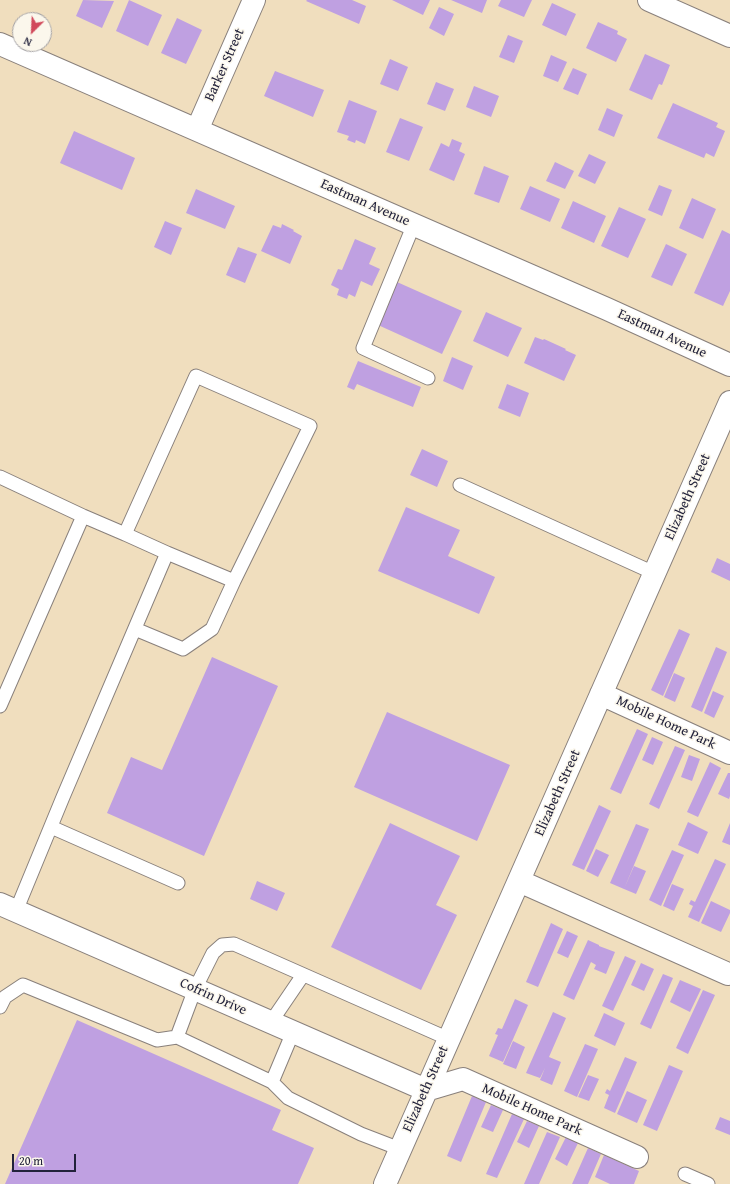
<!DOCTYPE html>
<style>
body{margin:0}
#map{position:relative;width:730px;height:1184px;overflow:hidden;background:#f0debe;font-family:"Gentium Book Plus",serif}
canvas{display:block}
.north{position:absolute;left:12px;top:12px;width:40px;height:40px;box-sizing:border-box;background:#fbf7ec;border:1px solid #a4a2a5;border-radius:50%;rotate:204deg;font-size:11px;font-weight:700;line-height:16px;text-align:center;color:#22223b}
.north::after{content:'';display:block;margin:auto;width:14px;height:18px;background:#d1495b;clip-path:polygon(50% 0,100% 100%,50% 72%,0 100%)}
.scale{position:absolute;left:12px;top:1154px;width:64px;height:18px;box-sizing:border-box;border:2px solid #22223b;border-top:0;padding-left:5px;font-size:12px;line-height:14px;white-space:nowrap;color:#22223b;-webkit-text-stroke:3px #fbf7ec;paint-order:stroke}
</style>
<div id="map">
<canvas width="730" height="1184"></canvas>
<div class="north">N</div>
<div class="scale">20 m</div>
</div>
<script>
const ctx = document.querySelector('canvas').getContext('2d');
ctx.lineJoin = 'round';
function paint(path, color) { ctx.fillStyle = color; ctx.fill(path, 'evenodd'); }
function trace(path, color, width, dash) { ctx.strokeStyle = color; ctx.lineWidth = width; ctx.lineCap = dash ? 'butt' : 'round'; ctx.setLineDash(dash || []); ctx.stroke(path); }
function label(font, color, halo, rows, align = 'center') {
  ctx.font = font + ' "Gentium Book Plus",serif'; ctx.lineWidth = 3; ctx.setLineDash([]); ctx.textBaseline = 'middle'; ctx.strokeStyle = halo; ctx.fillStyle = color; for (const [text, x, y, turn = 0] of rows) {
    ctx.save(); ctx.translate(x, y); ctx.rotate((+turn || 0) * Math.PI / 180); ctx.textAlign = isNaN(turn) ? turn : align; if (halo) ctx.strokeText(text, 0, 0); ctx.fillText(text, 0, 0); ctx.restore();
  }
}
const building = new Path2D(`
 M83 0 114 1 102 28 76 16Z
 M129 0 162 15 148 46 116 31Z
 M307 0H352L366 6 359 24 306 1Z
 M392 0H430L423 15Z
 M451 0H487L482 13Z
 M501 0H532L524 17 498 6Z
 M552 3 576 14 566 36 542 25Z
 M439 7 454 14 444 36 429 28Z
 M177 18 202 30 186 64 161 53Z
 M598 22 618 31 617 34 627 39 616 62 586 48Z
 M508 35 523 41 514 63 499 57Z
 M645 54 670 65 662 85 659 84 652 100 629 90Z
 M551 55 567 62 558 82 543 76Z
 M390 59 408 67 398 91 380 84Z
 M573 68 587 74 578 95 563 89Z
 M275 71 324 90 313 117 264 96Z
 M436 82 454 89 445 111 427 104Z
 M474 86 499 96 491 117 466 107Z
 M349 100 377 111 365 144 356 140 355 143 347 140 349 136 337 132Z
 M673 103 718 123 716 127 725 131 714 157 706 153 704 158 657 138Z
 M607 108 623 115 614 137 598 130Z
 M400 118 423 127 409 161 386 152Z
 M74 131 135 158 122 190 60 163Z
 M452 139 462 143 459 151 465 154 454 181 429 170 441 143 449 147Z
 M589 154 606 162 595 184 578 176Z
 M555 162 574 171 565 189 546 181Z
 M484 166 509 176 499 203 474 194Z
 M659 185 672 190 662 216 648 210Z
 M530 186 560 199 550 222 520 209Z
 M196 189 235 206 225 229 186 213Z
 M692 198 716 209 703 239 679 228Z
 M573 201 606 216 594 243 561 228Z
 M619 207 646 219 628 258 601 246Z
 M165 221 182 228 171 255 154 247Z
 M282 224 294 230 293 231 302 236 290 264 261 251 273 225 281 228Z
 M722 230 730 234V291L723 306 694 293Z
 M355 239 376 248 369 264 380 269 372 286 361 281 355 297 349 294 347 299 337 295 339 289 331 285 338 269 342 270Z
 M666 244 687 254 672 286 651 277Z
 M238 247 257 254 245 283 226 275Z
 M397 282 462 311 442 354 378 325Z
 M486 312 522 328 508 357 473 341Z
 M535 337 543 340 544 339 566 349 565 350 576 355 564 381 524 363Z
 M452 357 473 366 463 390 443 381Z
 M358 361 421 387 413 407 357 384 354 390 347 387Z
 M507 384 529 393 520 417 498 408Z
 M422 449 448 461 437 487 410 475Z
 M406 507 460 530 448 556 495 577 479 614 378 571Z
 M717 558 730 564V581L711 572Z
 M679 629 690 634 663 696 651 690Z
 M716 647 727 652 702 712 691 707Z
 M212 657 278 686 204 856 107 813 131 757 162 770Z
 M674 673 685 678 675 702 664 697Z
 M713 691 724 696 714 718 704 713Z
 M387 712 510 765 477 841 354 787Z
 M637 729 648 734 621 794 610 789Z
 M652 737 663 742 653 765 642 760Z
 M675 746 685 750 659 809 649 804Z
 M689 755 700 759 692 781 681 777Z
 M710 762 721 768 698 817 687 812Z
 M728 773H730V796L729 799 718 794Z
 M599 805 611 811 584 870 572 865Z
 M688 822 708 832 698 854 678 845Z
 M390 823 460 856 436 905 457 915 421 990 331 947Z
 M730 823V845L722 842Z
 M636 824 649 829 624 889 610 883Z
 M596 849 609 855 598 877 586 871Z
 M672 850 684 855 661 906 649 900Z
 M715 859 726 864 699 922 688 917 693 906 689 904 691 900 695 902Z
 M634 866 646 871 636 894 624 889Z
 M257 881 285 893 277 911 250 899Z
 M672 884 684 889 674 911 663 906Z
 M711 901 730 910V913L721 932 701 923Z
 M551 923 563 929 538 987 526 982Z
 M567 931 578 936 568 958 557 953Z
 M588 940 599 945V946L615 952 606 974 594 969 596 965 591 962 574 1000 563 995Z
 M625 956 636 961 613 1011 602 1006Z
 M641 963 654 969 644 991 631 985Z
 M663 974 673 978 651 1029 640 1024Z
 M680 980 701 989 690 1012 670 1002Z
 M703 990 715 995 688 1054 676 1048Z
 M515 999 528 1005 503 1062 489 1056 498 1035 495 1034 498 1028 502 1029Z
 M553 1012 566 1018 549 1057 561 1062 552 1085 540 1080 545 1068 540 1078 526 1073Z
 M604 1013 625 1023 615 1046 594 1036Z
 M77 1020 281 1110 272 1130 314 1148 298 1184H5Z
 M513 1041 525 1047 516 1069 503 1064Z
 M585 1044 598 1049 577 1097 564 1091Z
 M625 1057 637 1062 615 1113 604 1108 609 1095 605 1093 607 1089 610 1091Z
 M669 1065 683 1071 657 1131 643 1125Z
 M588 1075 599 1079 589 1101 578 1097Z
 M627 1091 647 1100 637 1123 617 1114Z
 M472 1096 486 1102 461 1162 447 1156Z
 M491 1105 503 1110 493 1132 481 1127Z
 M512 1114 524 1119 497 1178 486 1174Z
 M720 1117 730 1121V1135L715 1129Z
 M527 1121 539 1126 529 1148 517 1142Z
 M547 1132 560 1137 539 1184H524Z
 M566 1137 578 1143 567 1166 555 1159Z
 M588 1148 601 1154 588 1184H572Z
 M604 1155 639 1171 634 1184H610L595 1177Z`);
const service = new Path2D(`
 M414 224 363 348 428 378
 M0 477 83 516 125 534
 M460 485 654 573
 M135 629 183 649 212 629 234 581
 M0 706 83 516
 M51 827 178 883
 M16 911 63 797 167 553 125 534 196 376 310 426 234 581 167 553
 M0 1007 5 997 23 985 157 1040 177 1037 272 1082 288 1098 361 1134 400 1149
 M271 1022 303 975
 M177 1037 195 989 213 953 222 945 234 944 449 1039
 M272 1082 293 1032
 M685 1174 708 1184`);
const minor = new Path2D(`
 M649 0 730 36
 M0 44 607 309 730 365
 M197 130 254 0
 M601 694 730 753
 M519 881 728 974
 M0 904 426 1090 463 1079 637 1157
 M385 1184 730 402`);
const streetNames = [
 ["Barker Street",225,65,-66],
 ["Eastman Avenue",365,203,24],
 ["Eastman Avenue",662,334,25],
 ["Elizabeth Street",688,497,-66],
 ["Mobile Home Park",666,723,25],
 ["Elizabeth Street",558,793,-66],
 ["Cofrin Drive",213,997,24],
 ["Elizabeth Street",426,1089,-66],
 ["Mobile Home Park",532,1110,24]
];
paint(building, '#bfa0e1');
trace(service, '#89807c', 15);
trace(minor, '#89807c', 24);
trace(service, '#fff', 13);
trace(minor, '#fff', 22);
label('14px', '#22223b', '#fbf7ec', streetNames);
</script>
